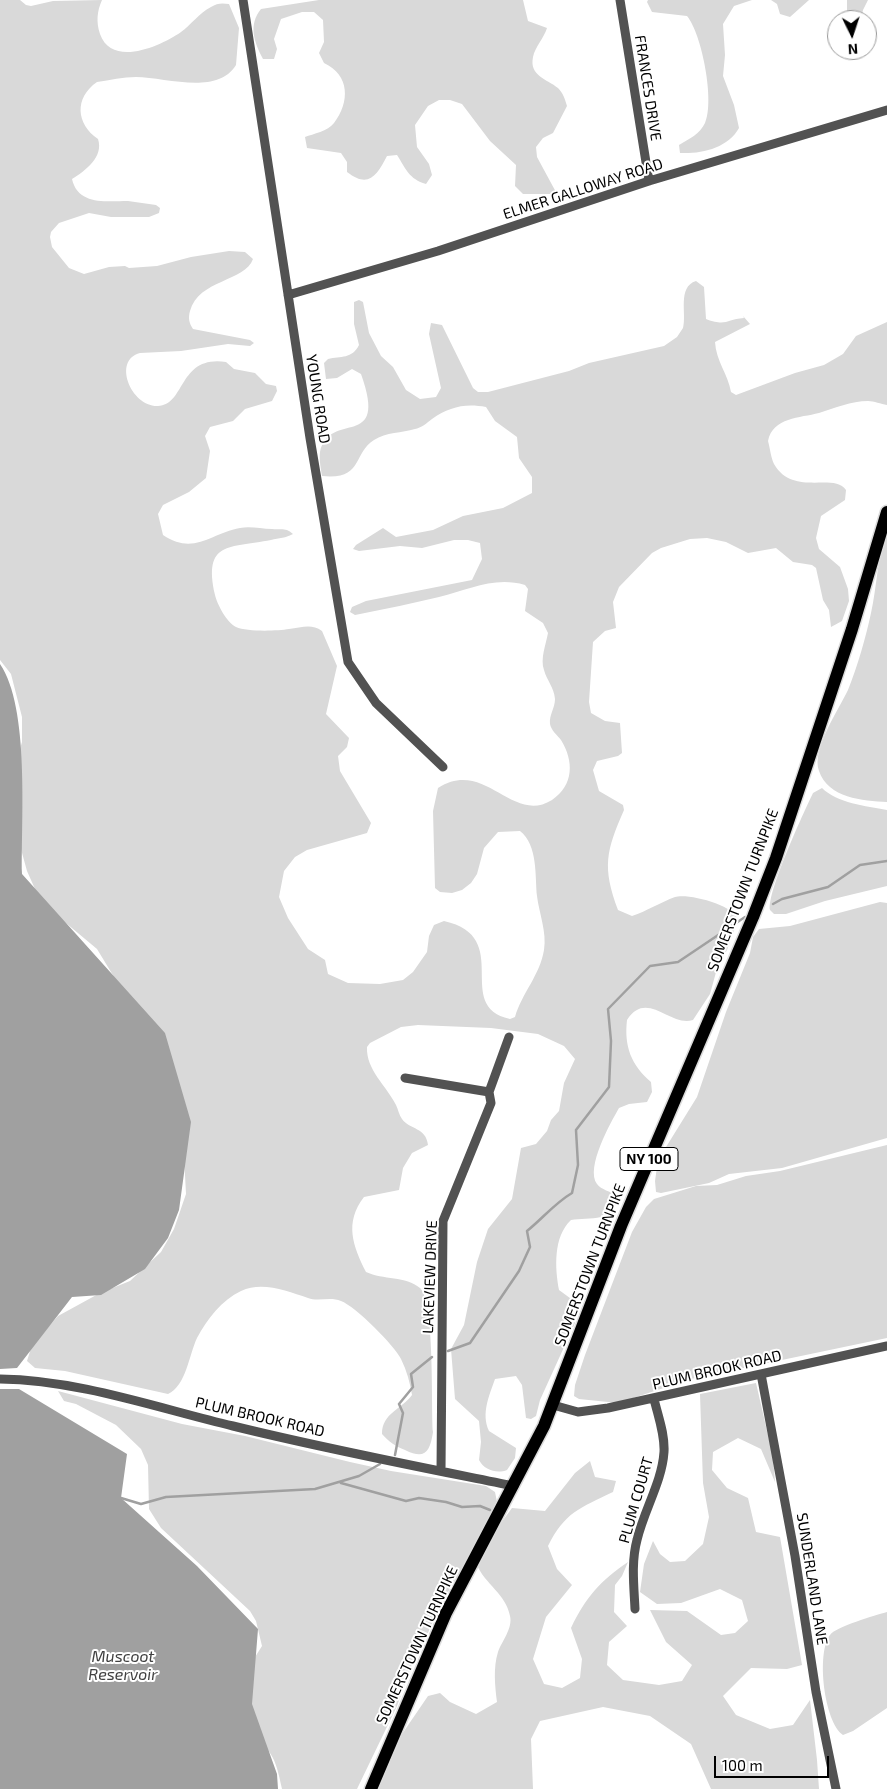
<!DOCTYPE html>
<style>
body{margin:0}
#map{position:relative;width:887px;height:1789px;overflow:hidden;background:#fff;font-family:"Exo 2",sans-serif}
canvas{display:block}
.north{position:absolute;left:827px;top:10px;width:50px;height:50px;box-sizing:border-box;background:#fff;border:1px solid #999;border-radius:50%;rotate:176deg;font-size:14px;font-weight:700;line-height:20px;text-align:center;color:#000}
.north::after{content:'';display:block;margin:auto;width:18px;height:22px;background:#000;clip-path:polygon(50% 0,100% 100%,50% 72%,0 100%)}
.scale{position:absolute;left:714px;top:1756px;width:115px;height:22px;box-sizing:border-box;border:2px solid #000;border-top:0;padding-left:6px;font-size:15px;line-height:18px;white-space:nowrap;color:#000;-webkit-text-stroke:4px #fff;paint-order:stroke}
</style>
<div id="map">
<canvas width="887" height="1789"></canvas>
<div class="north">N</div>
<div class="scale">100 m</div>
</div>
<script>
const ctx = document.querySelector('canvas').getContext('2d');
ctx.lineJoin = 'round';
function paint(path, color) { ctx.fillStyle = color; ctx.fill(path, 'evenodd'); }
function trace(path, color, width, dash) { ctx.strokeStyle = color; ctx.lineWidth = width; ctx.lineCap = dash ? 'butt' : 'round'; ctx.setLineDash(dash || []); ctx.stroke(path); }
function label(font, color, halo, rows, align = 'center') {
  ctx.font = font + ' "Exo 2",sans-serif'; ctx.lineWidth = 4; ctx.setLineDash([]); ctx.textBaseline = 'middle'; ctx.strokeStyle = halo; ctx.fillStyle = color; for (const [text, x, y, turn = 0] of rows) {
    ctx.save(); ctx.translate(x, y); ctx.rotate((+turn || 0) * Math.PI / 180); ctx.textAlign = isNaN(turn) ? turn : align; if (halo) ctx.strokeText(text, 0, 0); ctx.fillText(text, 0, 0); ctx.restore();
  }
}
const green = new Path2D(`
 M0 0H20L26 5 31 6 53 1 102 0C97 11 96 22 100 34 112 68 161 46 181 32 191 25 199 13 211 7 217 3 222 3 229 4L239 28 236 65C217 96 165 77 136 77 123 77 110 80 97 82 74 98 76 124 98 139 104 157 85 171 72 179 78 206 108 201 128 201 137 202 147 204 156 205L160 208 159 213 149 217H111L89 213 59 223 51 232 50 237 52 247 69 268 84 274 109 267 125 266 129 268 157 266 191 257 229 251 245 252 253 259C245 282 199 279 190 311 188 318 189 323 193 329L250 340 254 343 250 346 228 344 181 351 140 353C112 360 131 407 158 406 186 405 178 355 226 362L234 369 255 373 266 384 276 386 277 391 272 401 245 409 233 421 210 427 205 436 210 451 206 478 189 492 163 505 158 514 163 535C194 556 211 533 240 528 251 526 261 529 272 529 281 530 286 527 293 534 286 538 279 538 271 540 229 548 203 541 215 595 217 604 227 623 236 627 247 632 277 631 289 629 301 628 311 623 322 631L337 666 326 714 349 738 347 747 338 756 340 771 371 823 367 833 307 850 295 857 284 871 279 897 288 918 308 949 325 960 328 974 348 983 380 984 403 980 413 972 427 952 429 936 434 925 444 921C515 937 452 1006 510 1019L515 1017C522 993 540 975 544 950 547 932 539 913 537 896 535 876 538 845 520 831L498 832 484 848 477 874 471 883 462 890 452 893 440 892 435 888 433 811 438 788C485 758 512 825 552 800 574 785 574 761 561 740 557 735 551 730 550 724 549 715 555 708 555 699 554 687 547 681 544 670 540 659 546 644 548 633L543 623 525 611 528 589 525 585C494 576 469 590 439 597 413 603 386 609 360 614L355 615 350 612 352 607 366 601 472 580 482 559 480 543 468 540H454L422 548 400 546 359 551 353 549 356 545 383 528 396 537 433 530 463 516 503 508 532 493V477L519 458 517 437 495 421 486 407C465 403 449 407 432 419 427 423 421 428 415 429 402 433 386 432 374 440 352 454 364 480 322 476 321 469 319 460 320 452 329 409 389 452 361 374L352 369 337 378 326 379 324 363 328 359C341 356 352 359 359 345L354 324V302L359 300 363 302 369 333 381 356 393 367 406 390 420 399 436 397 441 388 429 334 431 323 442 325 473 388 478 392H488L569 371 589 363 664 346 677 337 683 328C687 314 677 287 696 281L704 287 706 319C727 327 726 319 744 318L743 316 750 324 715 342C716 361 728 374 731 392L736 395 795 373 824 365 843 354 856 336 887 322V405C881 404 874 401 868 401 851 401 835 408 819 413 800 418 773 417 768 441 770 448 771 458 774 464 793 497 834 472 846 490L845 500 821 516 816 538 819 549 840 567 848 589 849 601 842 621 831 627 829 610 823 600 816 568 812 565 793 562 776 548 748 553 726 542 707 538 690 539 661 548 652 553 619 587 613 602 616 628 605 631 593 642 589 702 591 713 605 721 620 723 622 753 618 756 597 761 593 770 599 791 623 805 624 810C606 851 602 867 618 910L632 916C647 911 661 902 675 897 688 893 735 905 738 920L727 950 718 965 710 994 693 1020C671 1028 647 989 627 1020 624 1046 631 1065 651 1082L652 1092 647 1102 629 1104 619 1108C611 1122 585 1168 597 1184 601 1190 611 1191 616 1196 619 1223 588 1217 571 1220 553 1237 555 1268 559 1290L574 1301 577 1312 575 1323 540 1400 536 1416 531 1419 526 1418 522 1385 516 1376 495 1379C489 1396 481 1414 489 1431L516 1448 515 1458 507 1470C497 1474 484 1470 479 1460L481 1442 479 1421 455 1399 451 1349 464 1325 477 1262 488 1229 512 1199 521 1148 536 1144 547 1131 551 1120 559 1111 564 1083 575 1059 564 1046 538 1034 491 1028 418 1025 401 1027 370 1043 367 1047C366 1070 386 1085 396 1105 398 1109 399 1115 402 1119 410 1130 426 1127 428 1145L412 1153 403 1168 399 1190 364 1197C344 1223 353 1246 366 1272 383 1280 406 1276 420 1288 435 1301 431 1407 433 1432 430 1452 425 1460 405 1450 395 1446 389 1442 382 1434 382 1413 402 1409 412 1395 410 1383 407 1371 401 1359 395 1346 355 1306 341 1301 330 1296 319 1302 308 1298 287 1291 262 1281 241 1291 222 1300 207 1319 197 1338 189 1355 186 1386 168 1394L65 1371 35 1368 27 1361 32 1345 58 1316 100 1293 130 1281 161 1252 174 1229 186 1194 184 1156 125 995 97 949 48 908 35 889 27 871 16 831 17 759 22 742V717L11 674 0 660Z
 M319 0H523L528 21 547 28C544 38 535 47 533 57 529 76 547 79 558 88 563 93 565 99 567 106L553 133 543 138 536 147 537 157 557 194H523L515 186 516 165 490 141 462 104 450 100H439L428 106 415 125 417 147 429 164 432 175 426 184C409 179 406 169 397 155L387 156C377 175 369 189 347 172V162L341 153 307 148 305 137C313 134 328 131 334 123 350 102 350 75 324 63L319 53 324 42 323 20 314 12H302L281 19 274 39 277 49 274 59H263C254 42 248 25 261 9Z
 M648 0H752L734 6 723 24 725 55 723 76 734 105 739 128C728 148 702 154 680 153L679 145C689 139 700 134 705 123 715 102 702 34 687 16L652 12 647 2Z
 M771 0H809L790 17 780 14 777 4Z
 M847 0H868L863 10 861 20H847Z
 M887 531V802C863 801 828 798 819 771 811 750 839 709 848 690 857 668 866 637 871 613 877 586 877 558 887 531Z
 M822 788C837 803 866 806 887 810V886L825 901 786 914H774L770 910C767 892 803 814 813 793Z
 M880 902 887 903V1138L782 1168 729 1174 709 1183 661 1193 656 1192 655 1181 658 1160 697 1097 726 1012 750 953 753 937 759 929 790 926Z
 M887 1145V1338L691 1379 618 1403 579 1399 574 1396 575 1385 585 1355 632 1232 646 1207 654 1199 696 1186 717 1185 746 1176 780 1171Z
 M756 1383 773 1457 775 1482 761 1449 738 1438 713 1452 712 1470 727 1488 748 1498 756 1532 780 1537 802 1665 787 1669 751 1668 723 1696 736 1715 770 1729 793 1725 810 1700 817 1760 819 1789H711L691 1744 650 1716 603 1707 540 1721 531 1739 533 1789H377L400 1737 428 1696 440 1693 450 1702 476 1714 497 1702C495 1686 493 1668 498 1652 502 1641 513 1628 510 1616 506 1594 485 1584 477 1565L489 1539 512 1508 545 1511 575 1473 590 1461 595 1477 616 1481 613 1492C580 1508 565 1512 548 1546L557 1569 572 1585 546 1617 533 1659 544 1684 562 1688 580 1678 582 1659 571 1628C586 1597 600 1581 628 1562L622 1576 615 1585 614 1612 627 1626 609 1642 607 1665 623 1680 659 1685 682 1681 692 1665 666 1642 650 1610 687 1611 721 1635 735 1633 748 1621 742 1600 720 1589 681 1603 657 1604 640 1592 644 1564 653 1541 660 1554 670 1562 685 1561 703 1544 709 1517 703 1483 700 1394Z
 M58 1391 182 1424 245 1436 350 1462 391 1471 486 1486 495 1492 497 1502 485 1529 438 1609 425 1640 414 1659 397 1706 357 1789H282C275 1755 272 1751 245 1728L250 1665 262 1646 256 1621 250 1611 161 1528 149 1509 148 1465 141 1449 116 1425 76 1404 64 1401Z
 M887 1612V1708L853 1731 843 1735C824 1722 816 1653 830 1635 835 1627 876 1615 887 1612Z`);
const water = new Path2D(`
 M0 664C30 708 21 819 22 874L165 1033 191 1122 179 1210 168 1238 145 1269 101 1295 72 1297 17 1368 0 1369Z
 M0 1389H19L127 1454 121 1498 197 1566 258 1629 252 1704 277 1774 278 1789H0Z`);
const stream = new Path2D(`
 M773 904 782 899 828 887 860 865 887 861
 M448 1351 470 1343 519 1271 530 1247 527 1231C543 1218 555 1203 572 1193L578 1165 576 1130 609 1087 611 1041 608 1009 650 966 678 962 745 917
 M395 1455 403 1413 399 1404 413 1387 411 1374 432 1357
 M341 1483 406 1501 419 1498 446 1502 462 1507 480 1506 490 1510
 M121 1498 141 1504 166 1497 315 1489 359 1476 380 1464`);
const minor = new Path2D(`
 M243 0 310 438 348 662 376 703 443 767
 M620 0 649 181
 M288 295 438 251 649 181 887 110
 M405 1078 489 1092
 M761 1374 795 1556 816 1692 836 1789
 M0 1379C79 1380 157 1408 233 1426 326 1449 420 1467 514 1486
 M553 1405 578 1412 608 1408 887 1346
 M441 1471 443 1221 491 1103 489 1092 509 1037
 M635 1609C634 1587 631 1562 637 1540 644 1510 662 1482 664 1452 665 1434 658 1416 654 1399`);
const primary = new Path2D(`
 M371 1789 446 1613 544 1426 621 1226 753 917 776 858 852 629 887 512`);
const shields = [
 [649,1159,58]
];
const shieldNames = [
 ["NY 100",649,1159]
];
const streetNames = [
 ["FRANCES DRIVE",648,88,81],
 ["ELMER GALLOWAY ROAD",583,189,-18],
 ["YOUNG ROAD",318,399,81],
 ["SOMERSTOWN TURNPIKE",743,890,-69],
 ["SOMERSTOWN TURNPIKE",590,1265,-69],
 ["LAKEVIEW DRIVE",430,1277,-88],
 ["PLUM BROOK ROAD",717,1370,-13],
 ["PLUM BROOK ROAD",260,1417,13],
 ["PLUM COURT",636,1500,-74],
 ["SUNDERLAND LANE",812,1579,81],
 ["SOMERSTOWN TURNPIKE",417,1645,-65]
];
const waterNames = [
 ["Muscoot",123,1657],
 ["Reservoir",123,1675]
];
paint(green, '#d9d9d9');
paint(water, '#a0a0a0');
trace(stream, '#a0a0a0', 2.5);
trace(primary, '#dbdbdb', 15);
trace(minor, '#525252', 9);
trace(primary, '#000', 12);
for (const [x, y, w] of shields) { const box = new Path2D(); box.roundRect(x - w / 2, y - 11.5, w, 23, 4); ctx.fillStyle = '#fff'; ctx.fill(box); trace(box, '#000', 1); }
label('bold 14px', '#000', null, shieldNames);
label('15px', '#000', '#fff', streetNames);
label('italic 16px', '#414141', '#fff', waterNames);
</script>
